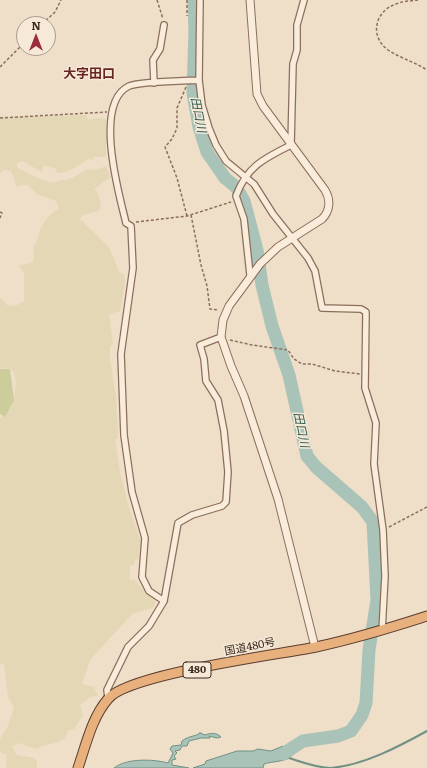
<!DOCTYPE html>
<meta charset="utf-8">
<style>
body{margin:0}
#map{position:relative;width:427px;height:768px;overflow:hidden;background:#efdec8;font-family:Literata,serif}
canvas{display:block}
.north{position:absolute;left:16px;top:16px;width:40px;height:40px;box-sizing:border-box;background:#f6e9d7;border:1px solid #ab9d8e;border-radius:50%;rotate:0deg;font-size:11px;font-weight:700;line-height:16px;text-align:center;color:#3b2a20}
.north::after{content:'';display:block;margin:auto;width:14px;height:18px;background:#9a2c3b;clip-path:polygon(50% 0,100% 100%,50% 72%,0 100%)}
</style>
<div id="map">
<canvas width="427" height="768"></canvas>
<div class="north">N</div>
</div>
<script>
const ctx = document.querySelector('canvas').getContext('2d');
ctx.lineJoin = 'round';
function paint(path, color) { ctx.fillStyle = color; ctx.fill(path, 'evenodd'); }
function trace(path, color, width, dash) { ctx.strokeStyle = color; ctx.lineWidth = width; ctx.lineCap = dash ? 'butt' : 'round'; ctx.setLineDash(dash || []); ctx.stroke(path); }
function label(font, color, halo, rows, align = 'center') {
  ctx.font = font + ' Literata,"Noto Sans JP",serif'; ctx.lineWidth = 3; ctx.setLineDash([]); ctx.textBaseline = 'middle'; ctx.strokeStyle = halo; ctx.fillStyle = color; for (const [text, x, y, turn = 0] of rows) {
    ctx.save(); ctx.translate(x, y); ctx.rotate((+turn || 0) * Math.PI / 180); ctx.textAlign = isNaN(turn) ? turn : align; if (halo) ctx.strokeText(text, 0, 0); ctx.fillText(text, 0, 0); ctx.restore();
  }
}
const farmland = new Path2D(`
 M86 115 88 120 97 118 106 119V156L104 157H93L92 161 90 158 71 170 61 173H57L56 169 48 166H43L42 172 22 161 17 163V167L35 177 51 183 72 178 88 169 96 170 106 166 111 177 94 189 97 192 101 205 99 211 83 215 80 219 108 246 120 273 124 274 125 281 120 311 109 314 113 344 110 346V359L116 397 118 438 115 439 120 473 130 511 141 541 138 559H135L134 565 130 566V580H134L155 602 154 607 132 614 90 660 82 684 94 687 98 696 90 697 80 705 83 715 74 729 69 730 64 739 58 742 41 746 38 749 25 746 22 743 12 746 17 755 34 758 37 761V768H6L7 755 0 752V739L7 728 14 708 8 697 4 664 0 665V418L5 415 14 400 16 382 14 373 11 369 0 368V297L8 306 17 305 24 301V273L19 266 33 262 34 246 37 241 41 227 48 217 59 208 56 201 37 194 28 185H21L17 187 11 171 4 170 0 173V117Z`);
const green = new Path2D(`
 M0 369H10L14 400 5 417 0 414Z`);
const water = new Path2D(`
 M200 733 205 735C211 733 216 732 221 737L217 738 209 736 210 738H201L189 741 187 746H182L180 750 175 751 177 753 174 756 176 759 172 760V765L189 768H114C126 758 154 759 168 763L173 753 170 749 172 746 181 745 182 741C190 735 195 737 200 733Z
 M296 741C298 745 297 746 296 750 290 763 277 760 264 764L263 768H193L205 764 206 761 237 751H253L258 749 271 751 283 746 285 749 287 748 288 744Z`);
const stream = new Path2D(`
 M289 758C302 762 317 768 331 768 364 765 398 747 427 731`);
const river = new Path2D(`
 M194 0 195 31 193 93 199 127 207 152 225 178 236 187 244 201 257 250 262 285 272 326 289 375 307 456 316 467 362 507 373 522 377 600 369 650 366 703 362 715 351 731 338 736 303 741 283 754`);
const path = new Path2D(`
 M157 0 163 19
 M187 0V16
 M418 0C411 1 403 1 396 4 375 11 369 36 388 50 400 58 415 62 427 70
 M42 24 55 12 61 0
 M0 67 24 43
 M186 87 177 108V128L172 139 165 147 177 178 187 216
 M0 118 107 112
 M0 212 2 213 0 218
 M191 215 201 265 207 286 210 309 219 310
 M136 222 187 216 231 202
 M230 340 252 345 288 350 294 359 302 364H312L335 371 360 374
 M389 527 427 507`);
const minor = new Path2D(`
 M200 0 199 80 202 105 209 128 216 145 226 161 254 184 273 214 308 258 315 271 322 308 361 309 366 312 365 388 376 423 374 464 383 530 385 576 382 631
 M154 83 153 60 160 49 164 25
 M250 275 244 219 236 196C247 166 265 158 291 145L293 64 297 50V25L304 0
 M164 601 149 591 142 577 145 538 132 492 124 435 121 354 133 268 131 226 126 223C119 194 93 103 129 86 140 81 184 81 199 80
 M108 698 107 690 128 647 149 626 164 601 178 523 192 515 222 506 226 502 228 472 224 431 218 400 206 381 204 359 200 345 221 337`);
const tertiary = new Path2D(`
 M250 0 257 94 263 106 325 190C331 200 330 211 322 219L278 247 260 264 229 306 223 320 221 337 231 366 244 396 278 499 315 647`);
const trunk = new Path2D(`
 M78 768C86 745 92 717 108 699 128 674 277 655 316 647 353 639 390 628 427 616`);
const shields = [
 [197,670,28]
];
const shieldNames = [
 ["480",197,670]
];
const streetNames = [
 ["国道480号",250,647,-11]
];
const waterNames = [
 ["田口川",198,115,79],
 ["田口川",301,430,78]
];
const quarterNames = [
 ["大字田口",89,74]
];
paint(farmland, '#e4d7b5');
paint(green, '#cdcd9b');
paint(water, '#a9c3b8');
trace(water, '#6f9184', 1);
trace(stream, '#6f9184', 2);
trace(river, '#a9c3b8', 13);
trace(minor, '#8b6f5c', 8);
trace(tertiary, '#8b6f5c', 9);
trace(trunk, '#593e30', 11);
trace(path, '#8b6f5c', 1.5, [3, 2]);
trace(minor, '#f9ecdb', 5.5);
trace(tertiary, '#f9ecdb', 7);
trace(trunk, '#e7b07d', 9);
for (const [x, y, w] of shields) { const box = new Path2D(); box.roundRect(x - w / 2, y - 8, w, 16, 3); ctx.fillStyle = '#f6e9d7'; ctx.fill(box); trace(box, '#3b2a20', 1); }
label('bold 10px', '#3b2a20', null, shieldNames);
label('11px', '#3b2a20', '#f6e9d7', streetNames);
label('italic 12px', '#2f5b52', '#f6e9d7', waterNames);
label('bold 13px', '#68251f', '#f6e9d7', quarterNames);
</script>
